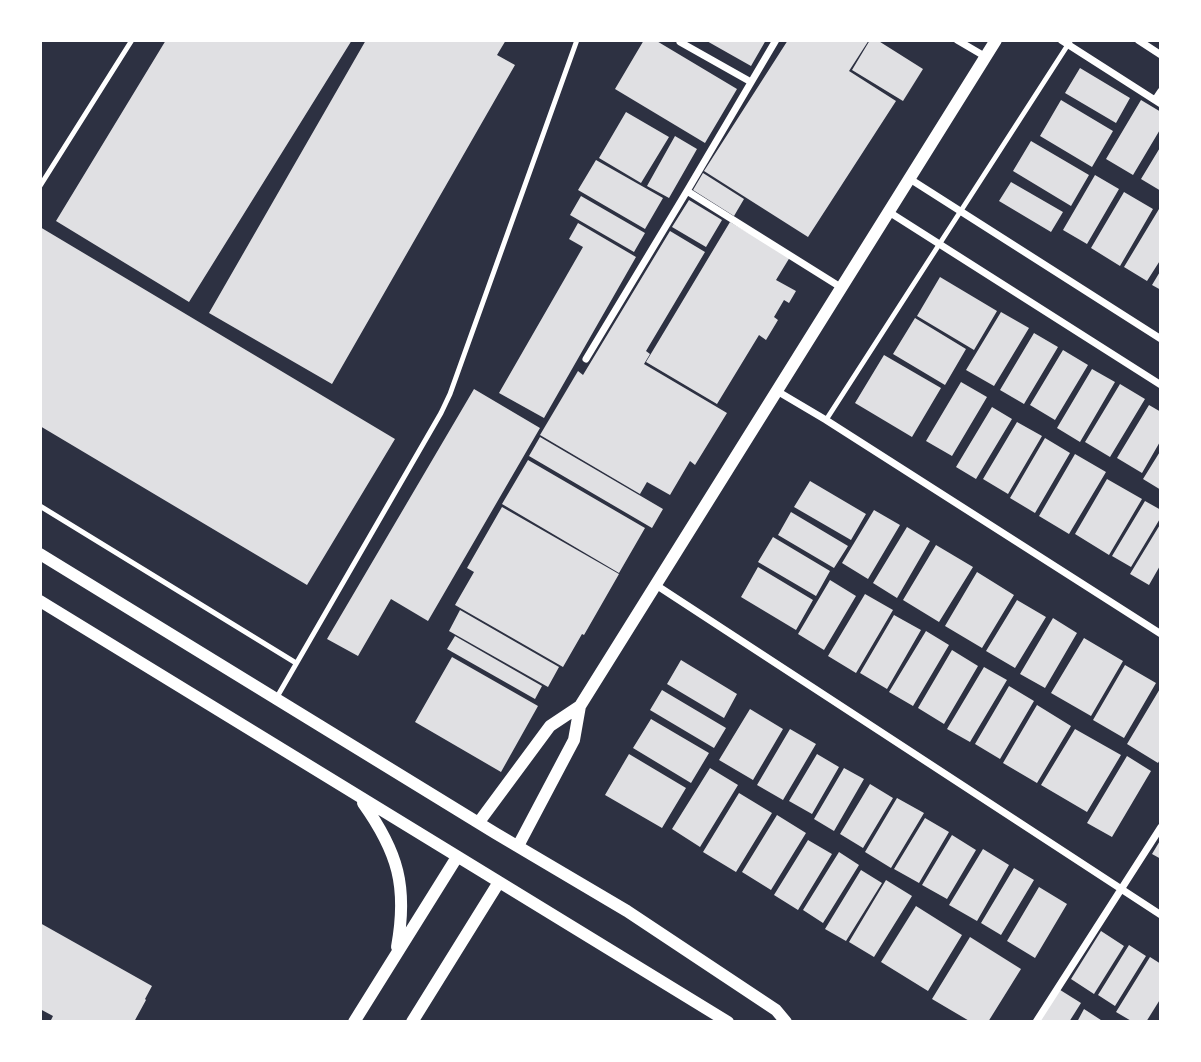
<!DOCTYPE html>
<style>
body{margin:0}
#map{position:relative;width:1201px;height:1062px;overflow:hidden;background:#2d3142;font-family:"Open Sans",sans-serif}
canvas{display:block}
.frame{position:absolute;inset:0;border:42px solid #fff;pointer-events:none}
</style>
<div id="map">
<canvas width="1201" height="1062"></canvas>
<div class="frame"></div>
</div>
<script>
const ctx = document.querySelector('canvas').getContext('2d');
ctx.lineJoin = 'round';
function paint(path, color) { ctx.fillStyle = color; ctx.fill(path, 'evenodd'); }
function trace(path, color, width, dash) { ctx.strokeStyle = color; ctx.lineWidth = width; ctx.lineCap = dash ? 'butt' : 'round'; ctx.setLineDash(dash || []); ctx.stroke(path); }
const building = new Path2D(`
 M166 40H352L189 302 56 221Z
 M366 40H506L497 55 515 65 332 384 209 313Z
 M644 40H655L737 89 705 143 615 89Z
 M705 40H766L751 66Z
 M788 40H869L849 71 896 101 808 237 704 171Z
 M870 40H877L923 69 903 101 852 70Z
 M1080 68 1130 98 1116 123 1065 93Z
 M1061 100 1113 131 1092 167 1040 136Z
 M1141 100 1161 112V128L1133 175 1106 159Z
 M626 112 669 137 641 183 599 158Z
 M675 136 697 149 669 198 647 186Z
 M1031 141 1089 175 1071 206 1013 171Z
 M1161 146V191L1141 179Z
 M596 160 663 198 645 229 578 190Z
 M703 173 744 199 734 216 693 190Z
 M1095 175 1119 189 1087 244 1063 230Z
 M1011 182 1063 212 1051 232 999 201Z
 M1124 192 1153 209 1120 266 1091 248Z
 M581 196 645 233 634 252 570 215Z
 M689 200 722 220 706 247 672 227Z
 M1159 209 1161 210V259L1147 281 1124 267Z
 M730 222 790 257 776 280 796 291 789 303 784 300 774 317 778 320 766 340 759 335 717 404 646 362Z
 M578 223 636 257 544 418 499 393 583 247 569 239Z
 M40 227 395 439 307 585 40 426Z
 M670 231 705 252 646 351 650 354 644 364 727 413 695 465 690 461 670 495 647 482 640 494 540 435 578 371 583 375Z
 M1161 270V290L1152 285Z
 M940 277 997 311 974 350 917 316Z
 M1001 312 1029 328 994 386 966 370Z
 M915 318 966 349 945 385 893 354Z
 M1034 333 1058 347 1024 404 1000 390Z
 M1063 350 1088 365 1055 420 1030 405Z
 M884 355 941 388 912 437 855 403Z
 M1092 369 1115 382 1080 442 1057 428Z
 M961 382 987 397 952 456 926 441Z
 M1120 384 1145 399 1110 457 1085 442Z
 M474 389 540 428 428 621 391 599 358 656 327 639Z
 M1149 405 1161 412V440L1142 473 1117 458Z
 M992 407 1012 419 976 479 956 467Z
 M1017 422 1042 436 1008 494 983 479Z
 M540 437 663 509 652 528 529 456Z
 M1045 438 1070 453 1035 513 1010 498Z
 M1161 450V490L1143 479Z
 M1075 454 1106 472 1069 534 1039 516Z
 M528 460 645 528 619 573 502 504Z
 M1107 479 1142 499 1109 555 1075 534Z
 M810 481 866 514 851 540 794 507Z
 M1145 501 1161 510V517L1131 567 1112 556Z
 M502 507 619 574 584 635 582 634 563 667 455 605 474 572 467 568Z
 M874 510 900 525 868 579 842 563Z
 M791 512 848 546 834 568 778 535Z
 M1161 523V564L1149 585 1130 574Z
 M907 527 930 541 897 598 873 583Z
 M773 537 830 571 816 596 758 562Z
 M936 545 973 567 939 622 903 600Z
 M758 567 813 600 796 630 741 597Z
 M977 572 1014 595 982 648 945 626Z
 M830 580 856 596 824 650 798 634Z
 M865 594 893 610 856 673 828 656Z
 M1017 600 1046 617 1015 668 986 651Z
 M460 610 559 667 548 687 449 631Z
 M894 615 921 630 887 689 860 673Z
 M1053 618 1077 633 1045 688 1020 674Z
 M926 631 949 645 913 706 889 692Z
 M455 636 542 686 535 699 447 649Z
 M1084 638 1123 661 1091 716 1051 693Z
 M952 650 978 666 944 724 918 708Z
 M452 657 538 706 501 772 415 722Z
 M681 660 737 694 724 718 667 684Z
 M1125 665 1156 683 1124 738 1093 720Z
 M984 667 1007 680 970 742 947 729Z
 M1009 686 1034 701 1000 759 975 744Z
 M1161 687V758L1158 763 1127 744Z
 M662 690 726 728 714 748 650 710Z
 M1037 705 1071 726 1037 783 1003 763Z
 M750 709 783 729 753 780 719 760Z
 M651 719 709 753 691 783 633 748Z
 M790 729 816 744 783 800 757 785Z
 M1075 729 1121 755 1087 812 1041 785Z
 M629 754 686 788 662 828 605 795Z
 M817 754 839 767 812 814 789 801Z
 M1127 756 1151 771 1112 837 1087 823Z
 M710 768 738 785 700 847 672 829Z
 M844 768 864 779 834 831 814 819Z
 M870 784 893 798 863 848 840 834Z
 M739 793 772 813 736 872 703 852Z
 M897 798 924 813 891 868 865 852Z
 M777 815 806 833 771 890 742 872Z
 M925 818 949 832 919 883 894 869Z
 M952 835 976 850 947 899 922 885Z
 M1161 839V859L1152 854Z
 M808 840 832 854 798 910 774 895Z
 M983 849 1009 865 977 921 949 905Z
 M839 852 859 865 823 923 803 910Z
 M1014 868 1034 880 1001 935 981 923Z
 M861 870 882 883 846 941 825 929Z
 M886 880 912 896 874 957 849 942Z
 M1039 887 1067 904 1035 958 1007 941Z
 M916 906 962 935 928 991 881 962Z
 M40 923 152 986 145 999 146 1000 134 1022H50L53 1016 40 1009Z
 M1101 931 1124 946 1094 994 1071 979Z
 M970 937 1021 969 988 1022H971L932 999Z
 M1129 945 1146 956 1115 1006 1098 995Z
 M1150 957 1161 964V998L1146 1022H1133L1116 1012Z
 M1057 988 1081 1003 1069 1022H1036Z
 M1084 1009 1104 1022H1077Z`);
const service = new Path2D(`
 M40 186 132 40
 M826 420 1071 40
 M40 506 296 663
 M277 697 441 413 450 394 577 40`);
const minor = new Path2D(`
 M957 40 986 57
 M1061 40 1161 104
 M1138 40 1161 55
 M680 42 751 82
 M1155 100 1161 91
 M910 179 1161 339
 M687 191 842 288
 M889 212 1161 385
 M586 359 687 191 776 40
 M777 391 826 420 1161 634
 M656 585 1161 915
 M1036 1022 1161 827`);
const tertiary = new Path2D(`
 M40 554 495 833 627 911 776 1010 786 1022
 M40 601 728 1022
 M363 803C398 852 408 887 397 947
 M479 822 550 726 580 706
 M518 846 574 740 580 706 996 40
 M354 1022 457 857
 M412 1022 499 882`);
paint(building, '#e0e0e3');
trace(service, '#fff', 5);
trace(minor, '#fff', 7);
trace(tertiary, '#fff', 12);
</script>
